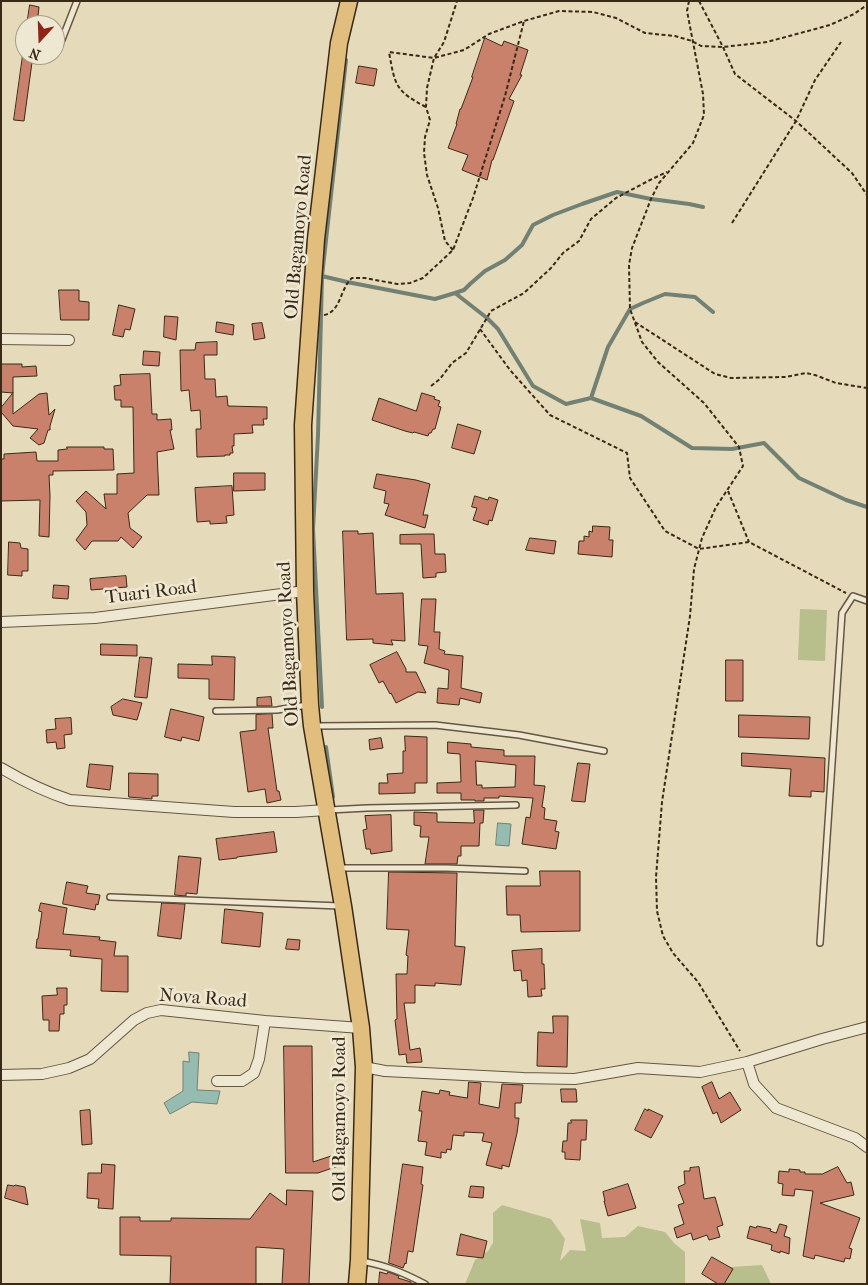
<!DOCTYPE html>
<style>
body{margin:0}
#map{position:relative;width:868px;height:1285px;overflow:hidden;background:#e5dbbb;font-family:"IM FELL French Canon",serif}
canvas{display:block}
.frame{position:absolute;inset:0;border:2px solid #3b2917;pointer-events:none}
.north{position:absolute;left:15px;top:15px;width:50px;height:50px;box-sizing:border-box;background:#eee8d3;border:1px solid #a69c88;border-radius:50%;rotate:200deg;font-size:14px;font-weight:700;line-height:20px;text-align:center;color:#3b2917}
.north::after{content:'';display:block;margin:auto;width:18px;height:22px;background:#8f2418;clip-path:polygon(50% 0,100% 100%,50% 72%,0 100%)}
</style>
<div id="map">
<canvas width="868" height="1285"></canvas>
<div class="frame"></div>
<div class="north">N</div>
</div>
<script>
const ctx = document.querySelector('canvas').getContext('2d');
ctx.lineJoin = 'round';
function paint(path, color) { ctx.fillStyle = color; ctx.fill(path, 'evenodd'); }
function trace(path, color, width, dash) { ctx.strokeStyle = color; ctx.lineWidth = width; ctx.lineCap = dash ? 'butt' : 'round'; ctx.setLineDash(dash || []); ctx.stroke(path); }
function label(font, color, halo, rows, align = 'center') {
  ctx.font = font + ' "IM FELL French Canon",serif'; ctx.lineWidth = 5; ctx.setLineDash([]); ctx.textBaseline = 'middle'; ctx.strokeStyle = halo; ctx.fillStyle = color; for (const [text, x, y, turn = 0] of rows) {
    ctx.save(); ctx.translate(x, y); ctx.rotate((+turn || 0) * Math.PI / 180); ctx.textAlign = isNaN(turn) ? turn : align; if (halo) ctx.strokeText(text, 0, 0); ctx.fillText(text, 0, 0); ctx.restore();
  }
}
const green = new Path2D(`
 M800 609 827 610 825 661 798 660Z
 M502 1205 551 1219 565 1239 560 1261 570 1250 586 1251 580 1219 600 1223 602 1238 625 1237 638 1226 665 1232 675 1244 685 1252V1284H465L475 1260 488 1251 493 1243V1213Z
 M762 1265 771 1284H719L731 1267Z`);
const water = new Path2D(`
 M498 823 511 824 509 846 496 845Z
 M189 1052 199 1053 197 1090 220 1091 217 1104 192 1102 170 1114 164 1103 183 1091V1061L189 1062Z`);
const stream = new Path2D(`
 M322 276 346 60
 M455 293 464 290 470 284 485 271 505 260 522 245 533 225 553 215 582 204 617 192 651 199 689 204 703 207
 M591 398 608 347 630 309 643 303 665 294 695 297 713 312
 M322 707 313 529 318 435 322 276 347 282 435 299 455 293 487 318 498 329 533 386 566 404 591 398 641 416 692 448 732 449 764 443 799 478 846 500 867 507
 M326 747 333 797`);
const building = new Path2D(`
 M30 5 39 7 37 25H27Z
 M485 38 502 46 504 41 528 50 520 75H522L509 99 514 101 493 160H492L487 180 462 170 468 155 448 148 457 124H456L460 109H461L473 77H472Z
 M23 55H33L24 121 14 120Z
 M359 66 377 69 374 86 356 83Z
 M59 290H79V301L89 302V320H61Z
 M119 305 135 309 130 330 125 329 123 337 113 335Z
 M165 316 178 317 176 340 164 337Z
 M217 322 234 325 233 335 216 332Z
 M262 323 265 338 254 340 252 324Z
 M217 342V355H204L205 379H215L216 397 227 396 228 406 267 407V419H263L264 425H252L253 433 234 434V446H232L233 453H230V455H225V456L197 457 196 429H201L200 410 191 411 189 390 181 391 180 350H195L196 343Z
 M144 351 160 352 159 366 143 365Z
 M1 364H22V367L36 366 37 376 13 377V393L1 392Z
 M150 374 152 414H157V420L171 419 172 430H170L174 449 157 452 159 495H147L128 513 130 528 142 537 133 548 121 537 118 541H92L85 550 76 540 87 525 86 512 76 501 86 491 106 509 104 494H117V474L134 473 133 407H121V400H115L114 386 121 385 120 375Z
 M13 393V414L39 394 47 393 49 415 55 409 50 426V430H48L44 443 39 445 30 438 38 429 13 426 1 412V408Z
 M422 393 435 397 434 399 440 401 438 406 441 407 435 429H433L431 433H429L428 436 414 432 413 433 405 431 372 420 379 398 416 411Z
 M458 424 481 431 474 454 452 448Z
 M67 447H104V449H113L114 470 53 471V475H49L50 496 49 537 39 536 40 500 1 501V459H4V454L36 452 37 461H58V450L67 449Z
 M234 473H265V490L234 491Z
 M377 474 416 480 430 484 423 515H428L425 528 385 515 389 504 384 503 386 491 374 488Z
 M232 486 234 515 226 516 227 523 210 524V521L197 522 195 488Z
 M475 496 488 500 489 497 498 500 492 521 489 520 488 525 473 520 477 508 472 507Z
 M593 526 610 527 609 540H613L612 557 578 554 579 541H584V536L589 537V531L592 532Z
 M343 531H358V534L373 533 376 594 403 593 405 641 391 640 393 645 373 643V639L347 640Z
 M424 534H434L435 554H445L446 572 436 573V577L423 578 421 544H400V535Z
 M530 538 556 541 554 554 526 550Z
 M9 542 20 543 21 548 28 549V571H22V576L8 575Z
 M126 576 127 587 91 590 90 579Z
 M54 585 69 586 68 599 53 598Z
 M422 599H436L434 632H440L439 649 445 651 444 654 463 656 461 688 482 693 480 703 460 698 459 705 437 703 438 688 448 689 449 670 424 663 428 646 419 645Z
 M101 644 137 645V656L101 655Z
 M397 652 406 669V672H416L426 693 418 692 396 703 391 693 390 694 383 681 379 683 370 665Z
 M212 656 235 657 234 700 209 699V679L178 678V664L212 665Z
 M140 657 152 658 147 698 135 697Z
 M726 660H743V701H726Z
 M271 697 272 706H257V698Z
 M123 699 142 703 137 720 113 715 111 707Z
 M171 709 204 717 199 741 182 737 181 741 165 737Z
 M272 714 273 728H268L277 791H279L281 800 267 803 265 789 248 792 240 732 256 730V715Z
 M739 715 810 717 809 739 739 737Z
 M71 718 72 734 64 735 65 748 57 749 56 742 47 743 46 730 56 729 55 719Z
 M405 736 427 737V783H415V793L379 794V783H388L387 774 403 773V751H405Z
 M381 738 383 748 370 750 369 740Z
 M448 742 471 744V747L504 750V756H535L534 785 545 786 542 807 545 808 544 819 557 821 555 831 559 832 556 849 522 844 526 817 530 818 533 798 499 796V798H484V801H475V800H461V793H437V783L461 782 460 754 448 753ZM476 761 516 765 515 787 482 788V785H477Z
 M742 753 825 758 824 792 811 791V797L789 796 791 769 742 766Z
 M578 763 590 764 585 802 572 801Z
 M90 764 113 766 110 790 87 787Z
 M129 773 158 774V796H152V799L129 797Z
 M474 810H484L483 823H480L479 846H461V856H458L457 864H425L429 837H420L421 826 414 825V812L437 813V822L474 823Z
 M391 815 392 851 371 854 370 849H366L363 830 367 829 365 816Z
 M274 832 277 852 237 857V858L219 860 216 839Z
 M179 856 201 858 197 894 186 893V896L175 895Z
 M540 871H580V931L521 932 520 915H507L506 886H540Z
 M389 872 457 873 455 946 465 947 461 985 435 983V986L415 985V1003H404L410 1050 420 1048 422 1062 407 1063 406 1054 399 1055 395 1020 397 1019 396 974H407L408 956 406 955 409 930 387 929Z
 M67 882 88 886 86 893 100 895 98 905 96 904 95 910 63 904Z
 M41 903 67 908 63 934 100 937 99 940 116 942 114 956H128V992L101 991 102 959 70 956 71 950 36 948 37 939H38L42 912 39 911Z
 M162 903 185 904 181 939 158 936Z
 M225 909 263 913 260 947 222 943Z
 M288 939 300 940 299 950 286 949Z
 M542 949V964H544L545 989H541L542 996 528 997 527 980 522 981 521 970 514 971 512 951Z
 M57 988H67V1005H64V1014H60L59 1031H49V1020H43L42 996 57 995Z
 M553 1016H568L567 1067 537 1066 538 1032 553 1033Z
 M284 1046H312L313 1162 337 1154 341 1165 318 1173H286Z
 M469 1082 481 1083 479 1104 499 1108 502 1084 523 1085 521 1103H515V1118H519L517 1133 509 1167 502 1165V1169L486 1165 492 1143 482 1141 484 1133 464 1132V1136L453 1135 451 1150 447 1149 446 1153 441 1152V1158L425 1155 427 1142 418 1141 422 1111H419L422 1091 439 1094 440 1090 450 1092 449 1095 467 1098Z
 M712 1082 719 1099 730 1092 741 1110 721 1123 717 1112 713 1114 702 1087Z
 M561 1089H576L577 1102H562Z
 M645 1109 648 1111V1109L663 1116 651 1138 635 1130Z
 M90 1110 92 1144 82 1145 80 1111Z
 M571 1120H587L586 1140H581L580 1160 565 1159V1152H562L563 1141H567L568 1123H571Z
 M102 1164 115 1165 113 1209 98 1208 99 1199 87 1198 88 1173H101Z
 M403 1164 423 1167 421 1184 423 1185 413 1252 408 1251 406 1264 405 1263 403 1268 389 1263Z
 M699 1167 704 1199 715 1197 723 1225 717 1227 720 1237 709 1240 707 1235 693 1240 691 1233 677 1238 674 1228 684 1224 678 1205 684 1203 678 1187 685 1184 684 1171H690V1168Z
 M838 1167 847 1183 851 1182 854 1195 820 1203 860 1218 849 1248 852 1249 850 1259 845 1258 844 1262 815 1255 814 1259 803 1256 813 1191 795 1189 794 1196 782 1195 783 1184 778 1183 779 1171 789 1172V1169L800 1170V1172H805V1174H822Z
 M628 1184 636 1208 608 1216 604 1201H605L603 1192Z
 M8 1185 14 1186 15 1185 25 1187 28 1205 5 1198Z
 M471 1186 484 1187 483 1198 469 1197Z
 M287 1190 313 1191 309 1284H282L284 1249 256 1247V1284H170L171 1256 120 1255V1217H140V1221H171V1218L250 1219 270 1193 286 1205Z
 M780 1224 787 1226 784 1236 790 1238 789 1254 780 1251V1253L771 1250 772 1245 747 1238 750 1226 756 1228 757 1226 771 1229 770 1231 776 1233Z
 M461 1234 487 1241 483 1258 457 1255Z
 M712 1257 733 1269 724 1284H718L702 1274Z
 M380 1272 387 1274 388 1272 399 1276 398 1278 411 1282V1284H379Z`);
const path = new Path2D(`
 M689 1 687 11 703 94 704 115 693 143 659 183 651 199 632 248 629 265 630 309 642 342 658 362 704 403 739 447 743 466 716 507 702 538 694 569 690 616 662 802 656 877 657 911 663 936 673 953 698 982 740 1051
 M699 1 723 47 735 74 796 121 852 173 867 195
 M426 107C395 91 395 85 389 52L434 58 464 50 489 34 524 21 559 11 593 12 616 18 645 33 675 36 692 41 701 46 723 47 767 42 830 25 854 14 867 5
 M732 223 796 121 815 80 841 42
 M453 250 445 241 438 208 427 175 424 153 425 137 430 120 426 107 427 88 434 58 444 42 457 1
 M324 315C341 312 340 288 352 278H365L397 284 410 283 423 278 453 250 473 198 505 96 524 21
 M635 322 715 374 731 378 785 377 806 373 815 375 836 383 867 388
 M480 329 510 370 550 415 627 453 630 478 665 531 699 549 749 542 846 593
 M431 386 440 379 452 363 466 353 491 311 524 293 551 268 563 253 579 241 591 219 616 198 650 180 667 172
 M728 491 749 542`);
const lane = new Path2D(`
 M61 42 77 1
 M216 711 277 710 307 705
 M315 726 435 725 519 735 604 751
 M329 810 367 808 516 805
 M338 868H446L525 871
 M110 897 340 906
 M820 943 842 613 853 596 867 601
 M362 1261C387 1266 402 1272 425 1284`);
const street = new Path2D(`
 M1 339 69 340
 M1 622 95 618 305 591
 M1 768C23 781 45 792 70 800L234 812H296L326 810
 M747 1062 754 1084 776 1108 855 1138 867 1147
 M364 1067 385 1071 523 1078 575 1079 638 1068 700 1072 747 1062 822 1039 867 1027
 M1 1075 42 1074 69 1068 90 1059 134 1020 147 1013 161 1010 265 1021 361 1028
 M217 1081H242L254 1073 259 1059 265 1021`);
const primary = new Path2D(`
 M349 1 339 43 316 239 303 425 305 591 310 705 312 726 343 906 361 1028 364 1067 359 1260 357 1284`);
const streetNames = [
 ["Old Bagamoyo Road",299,237,-85],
 ["Tuari Road",151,593,-7],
 ["Old Bagamoyo Road",289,644,-93],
 ["Nova Road",203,999,4],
 ["Old Bagamoyo Road",340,1119,-90]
];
paint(green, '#b9be8d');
paint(water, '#96bbb0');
trace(water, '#728173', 1);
trace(stream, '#728173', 4);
paint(building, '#ca816c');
trace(building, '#3b2917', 1);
trace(lane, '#665640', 8);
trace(street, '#665640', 12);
trace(primary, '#3b2917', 19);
trace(path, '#3b2917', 2, [4, 2.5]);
trace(lane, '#eee8d3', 5);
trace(street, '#eee8d3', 10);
trace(primary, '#e2be7e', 16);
label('19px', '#3b2917', '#eee8d3', streetNames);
</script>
